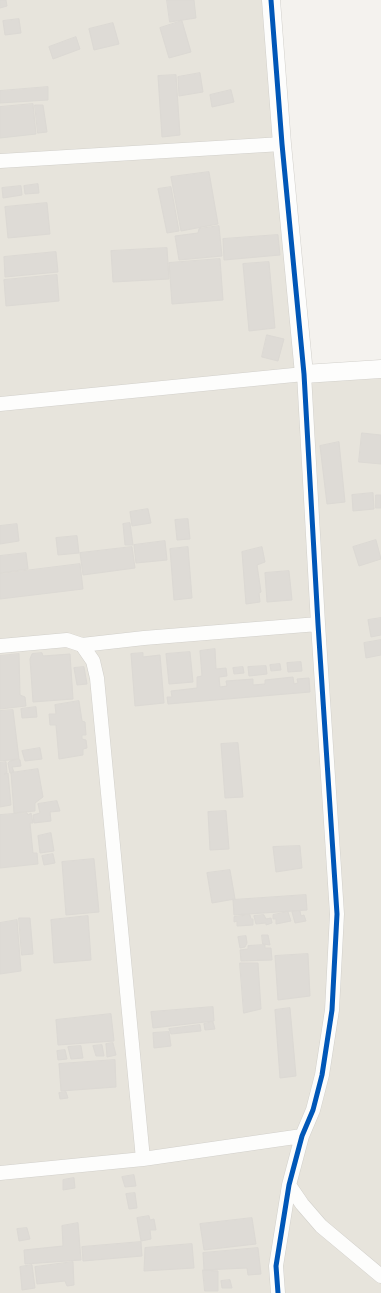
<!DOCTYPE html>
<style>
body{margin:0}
canvas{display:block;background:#f4f2ee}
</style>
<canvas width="381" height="1293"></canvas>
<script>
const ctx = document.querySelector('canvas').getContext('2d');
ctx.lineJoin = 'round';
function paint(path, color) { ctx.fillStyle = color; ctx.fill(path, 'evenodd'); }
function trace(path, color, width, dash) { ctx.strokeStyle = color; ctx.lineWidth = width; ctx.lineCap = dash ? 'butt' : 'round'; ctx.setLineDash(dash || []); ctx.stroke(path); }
const residential = new Path2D(`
 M0 0H273L304 374 381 371V1293H0Z`);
const building = new Path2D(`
 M0 0H6L7 6 0 8Z
 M167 0H194L196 18 170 22Z
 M19 19 21 33 5 35 3 21Z
 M182 21 191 52 169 58 160 28Z
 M113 23 119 44 94 50 89 29Z
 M76 37 80 49 53 59 49 47Z
 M200 73 203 92 179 96 178 77Z
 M176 75 180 135 162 137 158 76Z
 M48 87V100L0 103V91Z
 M231 90 234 102 212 107 210 95Z
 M33 104 36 134 0 138V107Z
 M35 105H43L47 132 38 133Z
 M209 172 218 224 181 231 171 177Z
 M38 184 39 193 25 194 24 186Z
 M21 186 22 195 3 198 2 188Z
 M171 187 179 231 167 233 158 189Z
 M47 203 50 234 8 238 5 207Z
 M219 226 222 256 179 260 175 236 198 233 199 229Z
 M278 235 280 255 224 260 223 239Z
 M167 248 169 279 113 282 111 251Z
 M56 252 58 272 5 277 4 257Z
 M220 259 223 300 172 304 169 263Z
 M269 262 275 328 249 331 243 264Z
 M57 275 59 301 6 306 4 280Z
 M267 335 284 339 278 361 262 357Z
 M362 433 381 435V464L359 462Z
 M339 442 345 502 327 504 320 446Z
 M373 493 374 509 353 511 352 495Z
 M376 495H381V508H376Z
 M148 509 151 523 132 526 130 512Z
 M188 519 190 539 177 540 175 520Z
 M130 523 133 545H125L123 524Z
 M17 524 19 541 0 544V526Z
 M77 536 79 553 58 555 56 538Z
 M376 540 381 559 359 566 353 547Z
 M165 541 167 560 136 563 134 545Z
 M132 547 135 568 83 575 80 553Z
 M188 547 192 598 174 600 170 549Z
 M262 547 265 562 257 565 261 592 259 593 260 602 246 604 242 552Z
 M26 553 28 569 0 573V556Z
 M80 564 83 589 0 599V574Z
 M289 571 292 600 267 602 265 573Z
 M381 618V635L371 637 368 620Z
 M381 640V655L366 658 364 643Z
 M215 649 216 669 226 668 227 676 219 677 220 687 227 686 226 681 253 679V685L265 684V680L293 677 294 684 298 683 297 679 309 678 310 692 168 704 167 697H172L171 691 197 688V677L202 676 200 651Z
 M190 652 193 682 169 684 166 654Z
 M42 653 43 656 70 654 73 699 33 702 30 659 32 654Z
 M143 653V657L160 655 164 703 135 706 131 654Z
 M19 654 20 695 25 697 26 706 0 709V656Z
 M301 662 302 671 288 672 287 663Z
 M280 664 281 670 271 671 270 665Z
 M266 666 267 674 249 676 248 667Z
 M84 667 87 684 77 685 74 668Z
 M243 667 244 673 234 674 233 668Z
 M79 701 82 721 85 722 86 735H82V739L86 740 87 748 83 749V755L59 759 56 725H50L49 714H56L55 705Z
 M36 707 37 717 22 718 21 709Z
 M13 710 19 759 0 761V711Z
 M238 743 243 797 225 798 221 744Z
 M40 748 42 759 25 761 22 751Z
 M20 760 21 766 12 767 14 772 10 773 8 763 10 761Z
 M6 762 7 772 4 774 8 773 11 805 0 807V763Z
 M38 769 43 797 35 803V811L14 813 11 773Z
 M57 801 60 811 50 812 51 821 34 823 33 815 40 813 38 804Z
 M226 811 229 849 210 850 208 812Z
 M27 813 28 815 31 813 33 823H30L33 853H37L38 864 0 868V815Z
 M51 833 54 851 40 853 38 836Z
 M300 846 302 868 276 872 273 847Z
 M53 854 55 863 44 865 42 856Z
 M94 859 99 912 66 915 62 862Z
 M230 870 235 899 212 903 207 873Z
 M306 895 307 910 234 915 233 900Z
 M300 911 301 916 304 915 306 921 295 923 292 912Z
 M288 912 291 921 276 924V919H273V915Z
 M250 915 251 919H253V925L237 926V921L234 922V917Z
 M264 915 266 919 271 918 272 923 266 925V923L256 924 254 916Z
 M88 916 91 960 54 963 51 920Z
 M19 918H30L33 954 22 955Z
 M17 920 21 971 0 974V923Z
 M262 935H268L270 945 263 944Z
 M246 936 247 943 245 947 240 948 238 937Z
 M265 945V948H271L272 960 241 961 240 950 248 949V946Z
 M308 954 310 996 278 1000 275 956Z
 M240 963H258L261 1009 244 1013Z
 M213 1007 214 1021 153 1028 151 1012Z
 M290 1008 296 1076 280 1078 275 1010Z
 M111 1014 114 1041 58 1045 56 1020Z
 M213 1022 215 1029 205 1030 204 1024Z
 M200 1025 201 1031 171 1034 169 1029Z
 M169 1032 171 1046 154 1048 153 1033Z
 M113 1043 116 1055 107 1057 106 1044Z
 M102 1045 104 1056H96L93 1046Z
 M81 1046 83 1058 71 1059 68 1047Z
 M65 1050 67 1059 58 1060 57 1051Z
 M115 1060 116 1087 61 1091 59 1064Z
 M66 1092 68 1098 60 1099 59 1093Z
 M134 1175 136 1186 125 1187 122 1177Z
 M74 1178 75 1188 63 1190V1180Z
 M135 1193 137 1208 129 1209 126 1194Z
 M149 1216 150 1220 154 1219 156 1230H150L151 1239 141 1241 137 1218Z
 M252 1218 256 1244 204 1250 200 1224Z
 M78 1223 81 1260 25 1264 24 1250 63 1246 62 1226Z
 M27 1228 30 1239 19 1241 17 1229Z
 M141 1242 142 1256 83 1261 82 1247Z
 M192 1244 194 1268 144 1271 145 1248Z
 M258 1248 261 1274 248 1275 247 1268 204 1270 203 1253Z
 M73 1262 74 1285 67 1286 65 1281 37 1284 35 1267Z
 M32 1265 35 1288 22 1290 20 1267Z
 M203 1270 218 1271V1291H205Z
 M230 1280 232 1288H222L221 1281Z`);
const minor = new Path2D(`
 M0 161 282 144
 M0 404 304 374 318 624 337 914 332 1010 322 1075 313 1110 302 1136 289 1185 276 1266 278 1293
 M82 645 93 661 97 678 143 1159
 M0 646 67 640 82 645 144 638 318 624
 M0 1173 143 1159 302 1136
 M289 1185 302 1204 321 1226 381 1276`);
const tertiary = new Path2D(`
 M271 0 282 144 304 374 381 369`);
const cycleway = new Path2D(`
 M271 0 282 144 304 374 318 624 337 914 332 1010 322 1075 313 1110 302 1136 289 1185 276 1266 278 1293`);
paint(residential, '#e7e4dc');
paint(building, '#dedbd6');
trace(building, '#dcd9d4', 1);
trace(minor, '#d2d0cb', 15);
trace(tertiary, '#d2d0cb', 19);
trace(minor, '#fdfdfc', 14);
trace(tertiary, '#fdfdfc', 18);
trace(cycleway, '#0057b8', 5);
</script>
